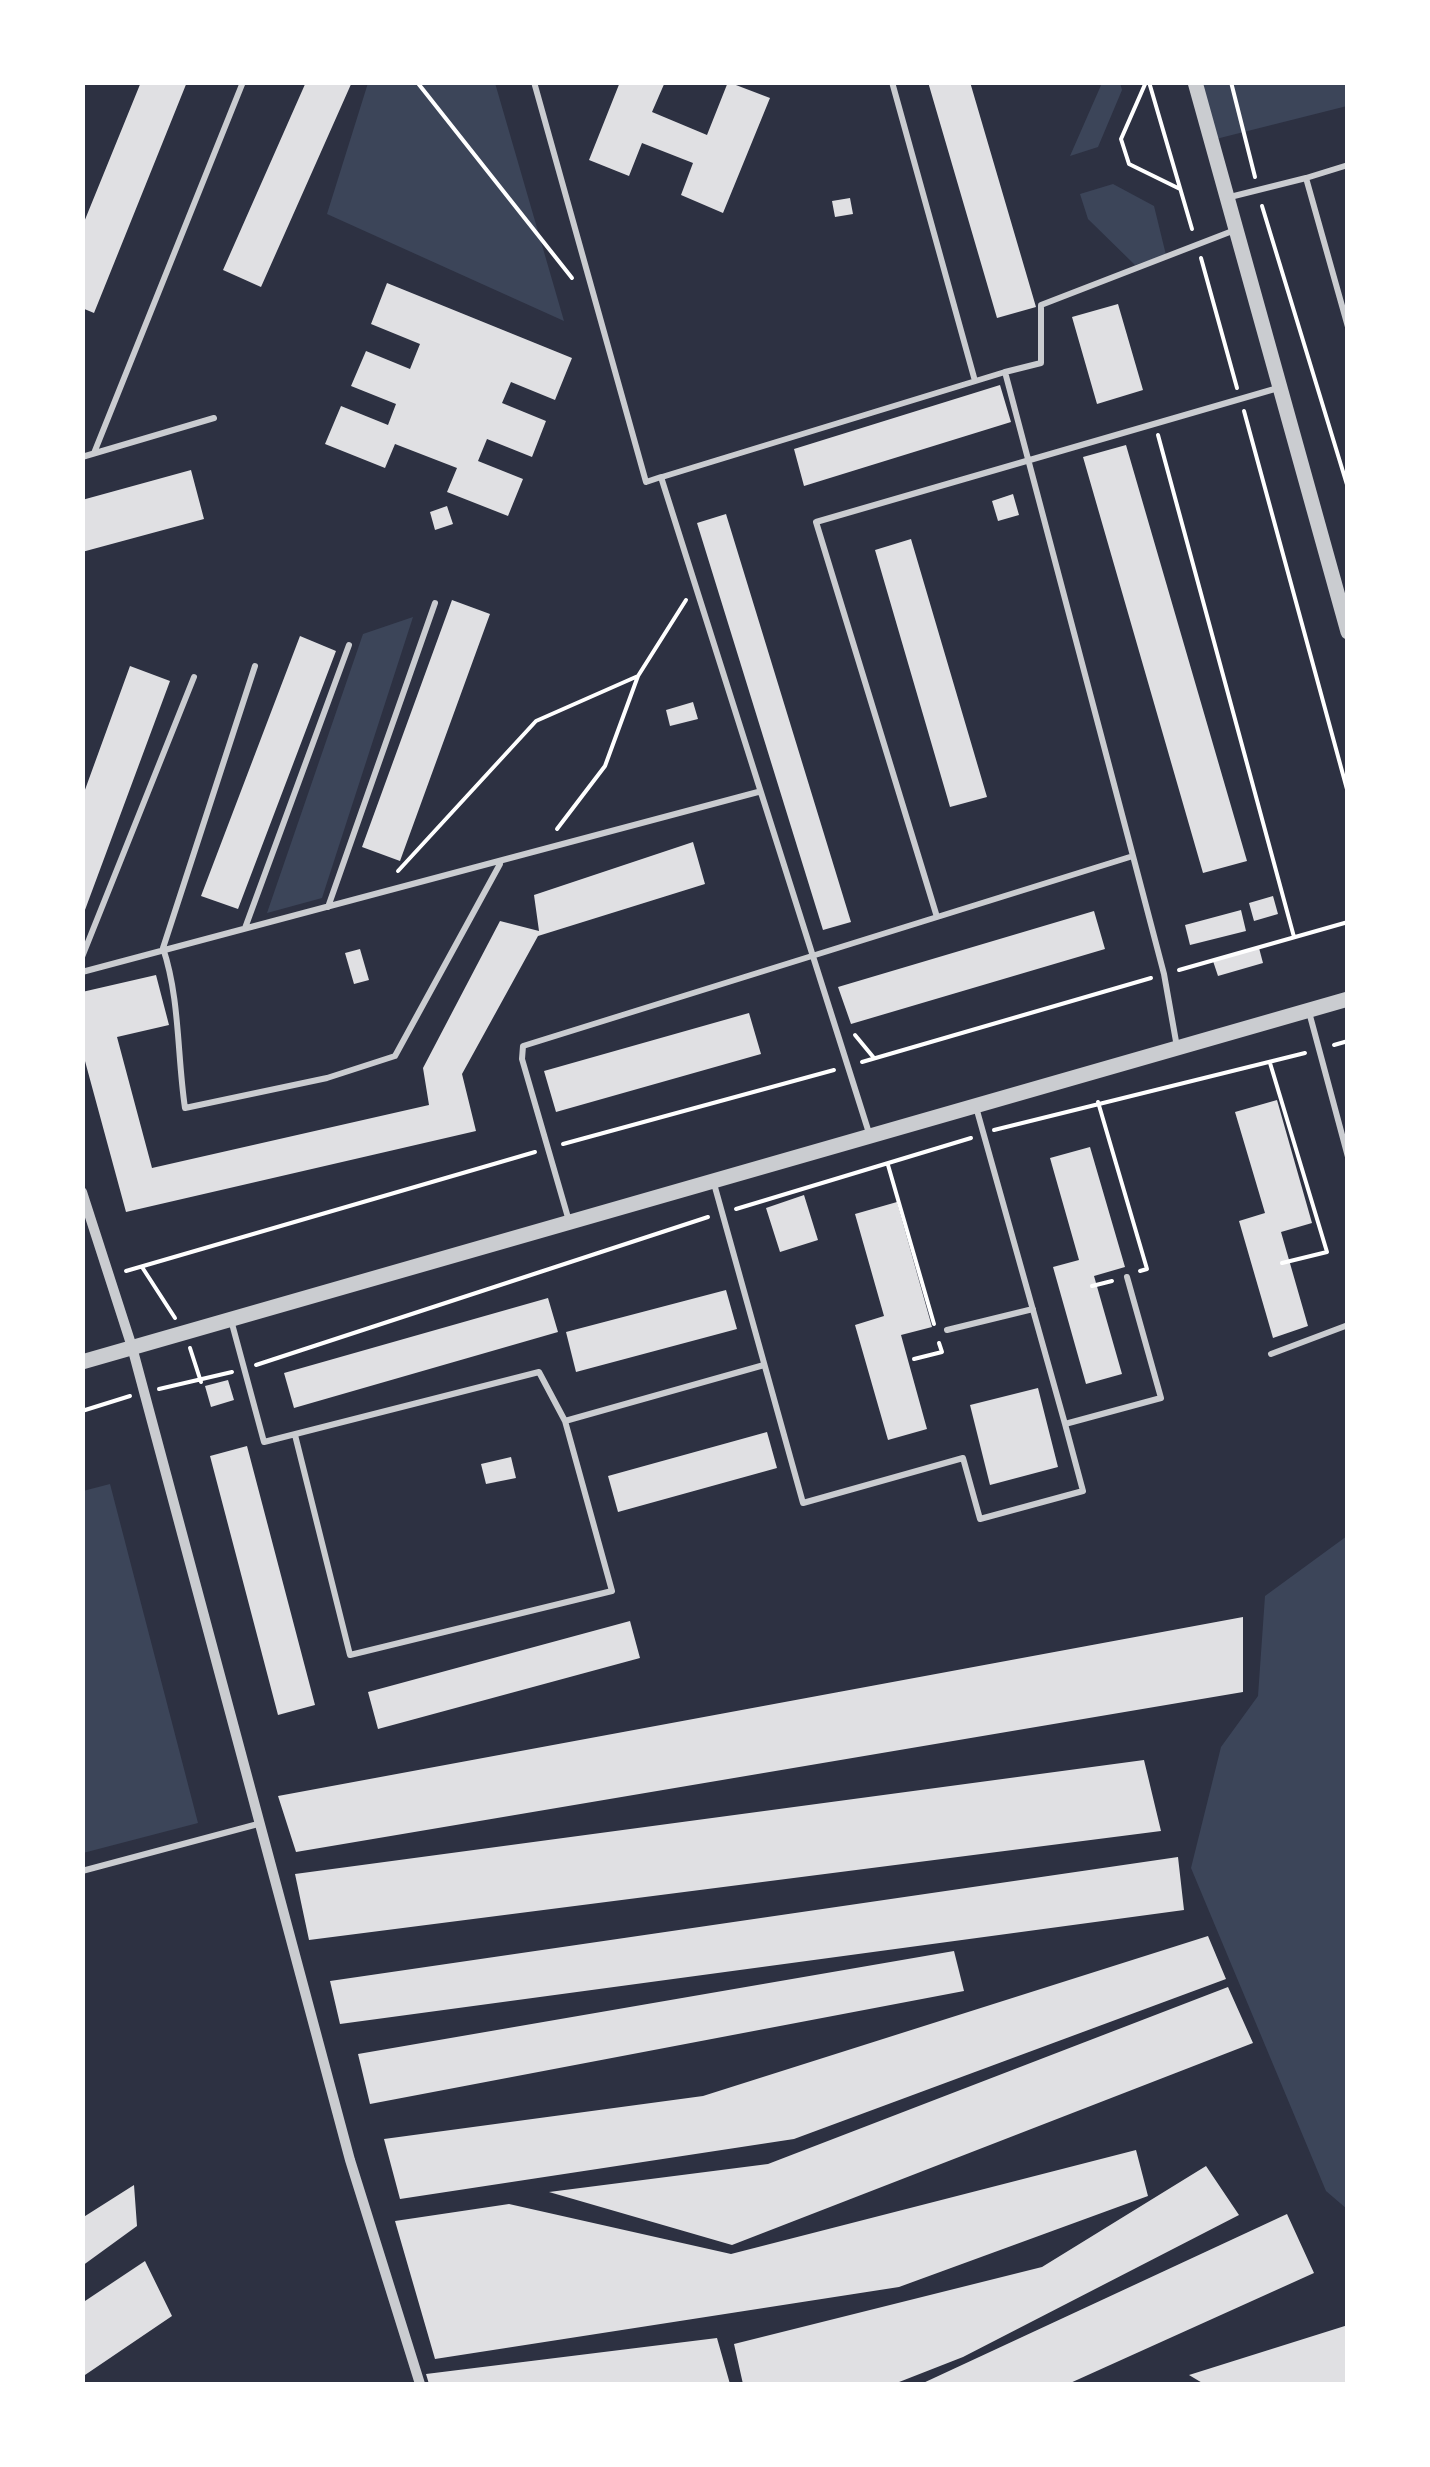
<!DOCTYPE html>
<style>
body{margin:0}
#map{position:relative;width:1430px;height:2467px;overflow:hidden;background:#2d3142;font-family:"Open Sans",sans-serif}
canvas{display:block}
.frame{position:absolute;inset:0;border:85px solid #fff;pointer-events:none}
</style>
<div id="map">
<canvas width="1430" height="2467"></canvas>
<div class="frame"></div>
</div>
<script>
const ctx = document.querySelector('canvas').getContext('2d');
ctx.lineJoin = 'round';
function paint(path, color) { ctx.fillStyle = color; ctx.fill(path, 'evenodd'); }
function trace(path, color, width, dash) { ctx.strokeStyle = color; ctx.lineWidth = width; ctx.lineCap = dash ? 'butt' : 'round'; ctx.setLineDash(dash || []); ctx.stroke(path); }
const green = new Path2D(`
 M368 83H495L564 321 327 214Z
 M1102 83H1120L1122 90 1098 147 1070 156Z
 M1193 83H1347V106L1208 141Z
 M1113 184 1154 206 1166 255 1135 265 1088 219 1080 194Z
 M413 617 322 898 267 913 363 634Z
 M110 1484 198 1823 83 1853V1491Z
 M1347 1536V2209L1326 2191 1191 1868 1221 1747 1258 1696 1265 1596Z`);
const building = new Path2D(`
 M141 82H187L94 313 82 308V227Z
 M306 82H352L261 287 223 270Z
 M620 82H665L652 112 707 135 728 82 770 98 723 213 681 195 693 163 642 143 629 176 589 160Z
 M928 82H970L1036 307 997 318Z
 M850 198 853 214 835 217 832 201Z
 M387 283 572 358 555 400 511 382 502 403 546 421 532 457 487 439 478 461 523 479 508 516 447 492 457 468 395 444 385 468 325 444 341 406 388 425 396 404 351 386 366 351 410 369 420 344 371 324Z
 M1118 304 1143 390 1097 404 1072 317Z
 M1000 385 1011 422 804 486 794 449Z
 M1126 445 1247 861 1203 873 1083 457Z
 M191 470 204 519 82 552V500Z
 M1013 494 1019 515 998 521 992 501Z
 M447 506 453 524 435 530 430 512Z
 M726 514 851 922 823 930 697 523Z
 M911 539 987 797 950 807 875 550Z
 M452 600 490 614 400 861 362 847Z
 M300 636 336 651 238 909 201 896Z
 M130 666 170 681 82 918V798Z
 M693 702 698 719 670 726 666 710Z
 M693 842 705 884 538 936 462 1074 476 1131 126 1212 82 1050V992L156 975 169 1025 117 1037 152 1168 429 1105 423 1068 500 921 539 931 534 895Z
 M1273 896 1278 914 1254 921 1249 903Z
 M1241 910 1246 931 1190 945 1185 925Z
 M1094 911 1105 949 851 1024 838 987Z
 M1259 948 1263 963 1218 976 1213 961Z
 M360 949 369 980 354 984 345 953Z
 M749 1013 761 1054 556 1112 544 1071Z
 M1277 1100 1312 1223 1281 1232 1308 1326 1273 1338 1239 1221 1265 1213 1235 1112Z
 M1090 1147 1125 1267 1094 1276 1122 1374 1086 1384 1053 1267 1079 1260 1050 1158Z
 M804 1195 818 1240 780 1252 766 1208Z
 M897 1202 932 1327 901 1335 927 1429 888 1440 855 1325 884 1316 855 1214Z
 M726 1290 737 1329 576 1372 566 1332Z
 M548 1298 558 1332 294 1408 284 1373Z
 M228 1380 234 1400 211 1407 205 1386Z
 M1038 1388 1058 1467 990 1485 970 1405Z
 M767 1432 777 1468 618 1512 608 1476Z
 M247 1446 315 1705 278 1715 210 1456Z
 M511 1457 516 1478 486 1484 481 1464Z
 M1243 1617V1692L296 1852 278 1796Z
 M630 1621 640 1658 378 1729 368 1692Z
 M1144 1760 1161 1831 309 1940 295 1874Z
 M1178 1857 1184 1910 340 2024 330 1981Z
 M1208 1936 1226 1979 794 2139 400 2199 384 2139 703 2096Z
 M954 1951 964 1991 370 2104 358 2054Z
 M1228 1987 1253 2043 732 2245 549 2192 768 2164Z
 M1136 2150 1148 2196 899 2287 435 2359 395 2221 509 2204 731 2254Z
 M1206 2166 1239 2215 963 2357 894 2384H743L734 2344 1042 2267Z
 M134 2185 137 2226 82 2266V2218Z
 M1287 2214 1314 2273 1068 2384H921Z
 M145 2261 172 2316 82 2377V2303Z
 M1348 2325V2384H1204L1189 2375Z
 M717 2338 730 2384H429L426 2374Z`);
const path = new Path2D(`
 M417 82 572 278
 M1146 82 1121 139 1129 164 1180 189
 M1149 82 1192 229
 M1231 82 1255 177
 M1262 206 1348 488
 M1201 258 1237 388
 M1244 411 1348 793
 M1158 435 1294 937
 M557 829 605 766 638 676
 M398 871 536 721 638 676 686 600
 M1179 970 1348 922
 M855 1035 874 1058
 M1334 1045 1348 1041
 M862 1062 1151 978
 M1270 1063 1327 1252 1282 1263
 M1098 1102 1147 1269 1140 1271
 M994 1130 1305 1053
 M563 1144 834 1070
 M888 1165 934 1324
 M736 1209 971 1138
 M142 1267 175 1318
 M126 1271 535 1152
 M1092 1286 1112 1281
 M190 1348 201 1382
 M914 1359 942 1352 939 1343
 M256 1365 708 1217
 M159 1389 232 1372
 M82 1411 130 1396`);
const service = new Path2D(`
 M534 82 646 482 661 477 869 1133
 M892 82 975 381
 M1348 165 1306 178 1348 327
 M1230 197 1306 178
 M94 453 243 82
 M82 457 214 418
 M662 477 1005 372
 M255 666 163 948C180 999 177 1054 185 1108L327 1078 395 1056 500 864
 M1133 856 1005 372 1041 363V305L1235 230
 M328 907 435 603
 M937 917 816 522 1278 388
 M245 928 349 645
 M82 957 194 677
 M82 972 758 792
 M1309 1012 1348 1157
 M976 1107 1065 1424 1161 1398 1127 1277
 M713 1180 803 1503 963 1458 980 1519 1083 1491 1065 1424
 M569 1221 522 1059 523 1046 1133 856 1164 974 1177 1047
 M231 1320 264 1442 539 1372 565 1421 764 1365
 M947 1330 1033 1309
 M1271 1354 1348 1325
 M295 1435 350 1655 612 1591 565 1421
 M82 1871 258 1824`);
const minor = new Path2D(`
 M82 1192 132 1347 350 2160 420 2384`);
const tertiary = new Path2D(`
 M1195 82 1348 632
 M82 1362 1348 999`);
paint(green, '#3c4559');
paint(building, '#e0e0e3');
trace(path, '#fff', 4);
trace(service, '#caccd0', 6);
trace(minor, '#caccd0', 10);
trace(tertiary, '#caccd0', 15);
</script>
